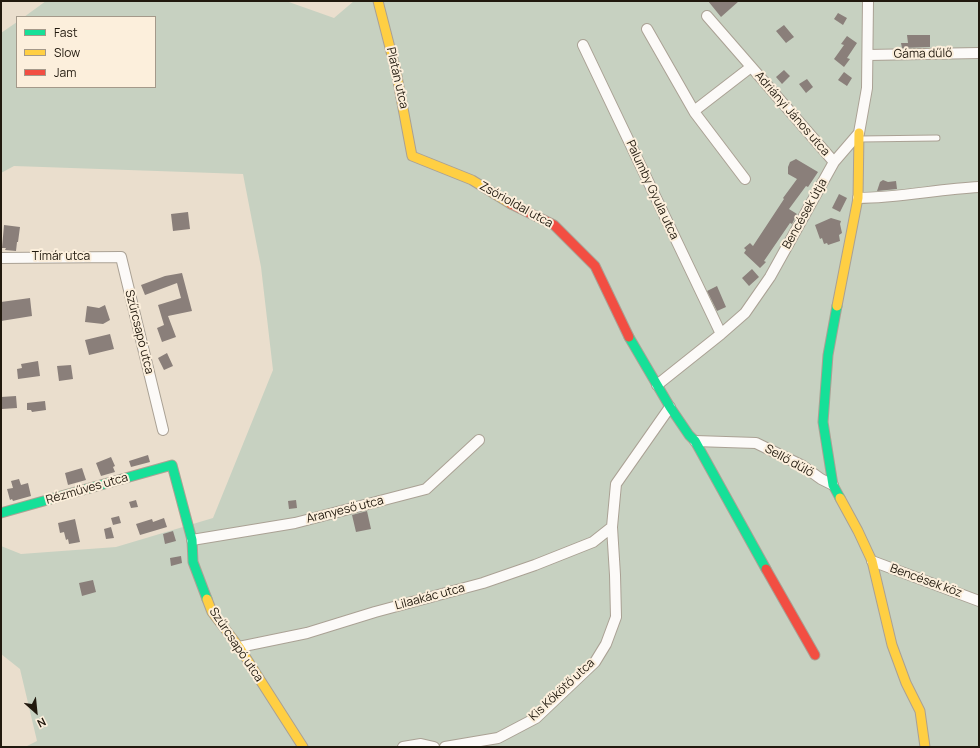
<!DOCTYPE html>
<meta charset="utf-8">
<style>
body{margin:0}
#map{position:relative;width:980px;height:748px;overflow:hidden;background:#eadecd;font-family:Manrope,sans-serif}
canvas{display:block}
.frame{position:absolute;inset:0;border:2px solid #21190e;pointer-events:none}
.legend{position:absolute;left:16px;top:16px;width:140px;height:72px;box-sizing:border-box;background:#fcefdc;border:1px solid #a4998a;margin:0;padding:5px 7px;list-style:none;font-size:12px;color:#21190e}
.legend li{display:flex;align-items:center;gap:8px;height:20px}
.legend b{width:20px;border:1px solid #a4998a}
.north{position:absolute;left:16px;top:692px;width:40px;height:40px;-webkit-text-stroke:3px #fcefdc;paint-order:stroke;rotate:153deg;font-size:11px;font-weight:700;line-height:16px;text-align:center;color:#21190e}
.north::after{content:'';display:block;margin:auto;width:14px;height:18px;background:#21190e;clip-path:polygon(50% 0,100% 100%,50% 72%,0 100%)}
</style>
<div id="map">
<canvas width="980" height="748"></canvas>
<div class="frame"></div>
<ul class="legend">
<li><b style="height:5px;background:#16e098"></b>Fast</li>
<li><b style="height:5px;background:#ffcf43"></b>Slow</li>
<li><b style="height:5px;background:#f24e42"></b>Jam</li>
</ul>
<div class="north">N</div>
</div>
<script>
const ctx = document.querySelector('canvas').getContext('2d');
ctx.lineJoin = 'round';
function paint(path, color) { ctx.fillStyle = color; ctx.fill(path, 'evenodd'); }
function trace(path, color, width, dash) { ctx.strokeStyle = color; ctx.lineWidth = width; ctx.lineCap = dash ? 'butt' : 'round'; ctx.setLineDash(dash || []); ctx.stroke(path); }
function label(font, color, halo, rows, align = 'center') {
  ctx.font = font + ' Manrope,sans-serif'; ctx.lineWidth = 4; ctx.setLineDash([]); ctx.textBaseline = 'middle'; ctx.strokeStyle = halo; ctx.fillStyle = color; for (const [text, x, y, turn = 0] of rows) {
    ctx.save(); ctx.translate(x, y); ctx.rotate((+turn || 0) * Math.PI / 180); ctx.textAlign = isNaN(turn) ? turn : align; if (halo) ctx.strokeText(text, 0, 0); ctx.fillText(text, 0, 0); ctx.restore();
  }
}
const green = new Path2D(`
 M46 1H286L334 18 354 1H979V747H25L37 741 20 669 1 654V546L21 554 116 547 213 518 273 370 261 267 243 174 14 166 1 173V33L17 22V87H155V17H24Z`);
const building = new Path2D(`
 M708 1H739L721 17Z
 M838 13 847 18 843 25 834 19Z
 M784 25 794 37 786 43 776 31Z
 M907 35H930V47L902 48 901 43H908Z
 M847 36 857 43 847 58 850 59 844 67 834 59 844 45 841 44Z
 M784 70 790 76 782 84 776 77Z
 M844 72 852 78 847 86 838 80Z
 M807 79 813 87 806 93 799 84Z
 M796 159 818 172 808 187 806 186 789 209 797 214 792 224 790 223 764 261 766 262 760 268 744 253 746 250 744 248 750 243 753 246 784 199 783 198 797 179 788 174V167L790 162Z
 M883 180 888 182 896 181 897 189 877 191 880 182Z
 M839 194 847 198 840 212 832 208Z
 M188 212 190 229 173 231 171 214Z
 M831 218 841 221 840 224 842 233 839 235 840 241 828 245 827 243 824 244 822 238 820 239 815 225Z
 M4 225 20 227 18 242H17L16 251 5 250 6 248H2Z
 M752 269 759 277 749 286 742 278Z
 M182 273 192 311 168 316 176 337 162 342 157 328 164 325 158 305 181 298 177 283 145 295 141 285 165 276Z
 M717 286 726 307 717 311 707 291Z
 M30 298 32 316 1 321V302Z
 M105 305 110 320 103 324 85 322 87 306 99 308Z
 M110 334 114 349 89 355 85 340Z
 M167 353 173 366 164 370 158 358Z
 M38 361 40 376 18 379 17 369 22 368 21 364Z
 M71 365 73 379 59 381 57 366Z
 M16 396 17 408 2 409 1 397Z
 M45 401 46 410 32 412 31 410H27V403Z
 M148 455 150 462 131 467 129 461Z
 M111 457 115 466 113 467 115 472 101 476 96 463Z
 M82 468 86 480 68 485 65 473Z
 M19 479 21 485 28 483 31 496 13 501 12 499 10 500 7 489 13 488 11 481Z
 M136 500 138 507 131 508 129 502Z
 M296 500 297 508 289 509 288 501Z
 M367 511 371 529 356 532 352 515Z
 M119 516 121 523 113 525 111 518Z
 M164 518 167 527 140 535 136 524 152 519 153 522Z
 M75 519 80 542 69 544 68 539 66 540 64 532 60 533 58 523Z
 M111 527 114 538 106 539 104 529Z
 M173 531 176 541 165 544 163 534Z
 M181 556 182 563 171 566 170 558Z
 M93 580 96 592 82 596 79 583Z`);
const lane = new Path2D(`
 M860 139 937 138`);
const street = new Path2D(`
 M707 16 834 162
 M647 29 695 113 745 179
 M583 45 721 334
 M868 55 979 53
 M694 111 751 67
 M858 198C899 198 938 189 979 187
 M1 258 121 257 163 430
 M657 385 721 334 745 313 770 277 834 162 859 133 867 88 868 1
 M695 441 756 443 803 466 821 479 833 485
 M192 540 295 523 426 489 479 440
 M872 561 979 601
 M239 647 307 633 375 612 483 583 535 565 593 542 612 527
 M403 747 421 744 434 747
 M445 747 498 738 536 718 595 662 606 644 616 617 615 575 612 527 616 484 670 407`);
const fast = new Path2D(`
 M837 306 828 355 823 422 833 485 840 498
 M629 337 670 407 689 435 695 441 766 569
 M1 513 172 465 192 540 193 562 207 599`);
const slow = new Path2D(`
 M378 1 396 71 412 156 472 180 511 204
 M837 306 858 198 859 133
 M840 498 858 531 872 561 892 645 906 683 920 711 925 747
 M207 599 212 612 239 647 303 747`);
const jam = new Path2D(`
 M511 204 554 225 595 266 629 337
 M766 569 815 655`);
const streetNames = [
 ["Gáma dűlő",923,54,-1],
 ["Platán utca",397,78,77],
 ["Adriányi János utca",792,114,49],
 ["Palumby Gyula utca",652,190,65],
 ["Zsórioldal utca",516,205,29],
 ["Bencések útja",805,214,-61],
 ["Tímár utca",61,257],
 ["Szűrcsapó utca",139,332,76],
 ["Sellő dűlő",789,461,29],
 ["Rézműves utca",87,489,-16],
 ["Aranyeső utca",345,510,-14],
 ["Bencések köz",926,581,20],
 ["Lilaakác utca",430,597,-15],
 ["Szűrcsapó utca",236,645,56],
 ["Kis Kőkötő utca",562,690,-43]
];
paint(green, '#c7d1c1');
paint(building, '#8a7f7a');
trace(lane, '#aaa194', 7);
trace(street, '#aaa194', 12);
trace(fast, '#aaa194', 11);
trace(slow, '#aaa194', 11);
trace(jam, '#aaa194', 11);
trace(lane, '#fcfaf8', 5);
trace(street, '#fcfaf8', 10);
trace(fast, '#16e098', 9);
trace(slow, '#ffcf43', 9);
trace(jam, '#f24e42', 9);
label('12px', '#21190e', '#fcefdc', streetNames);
</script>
